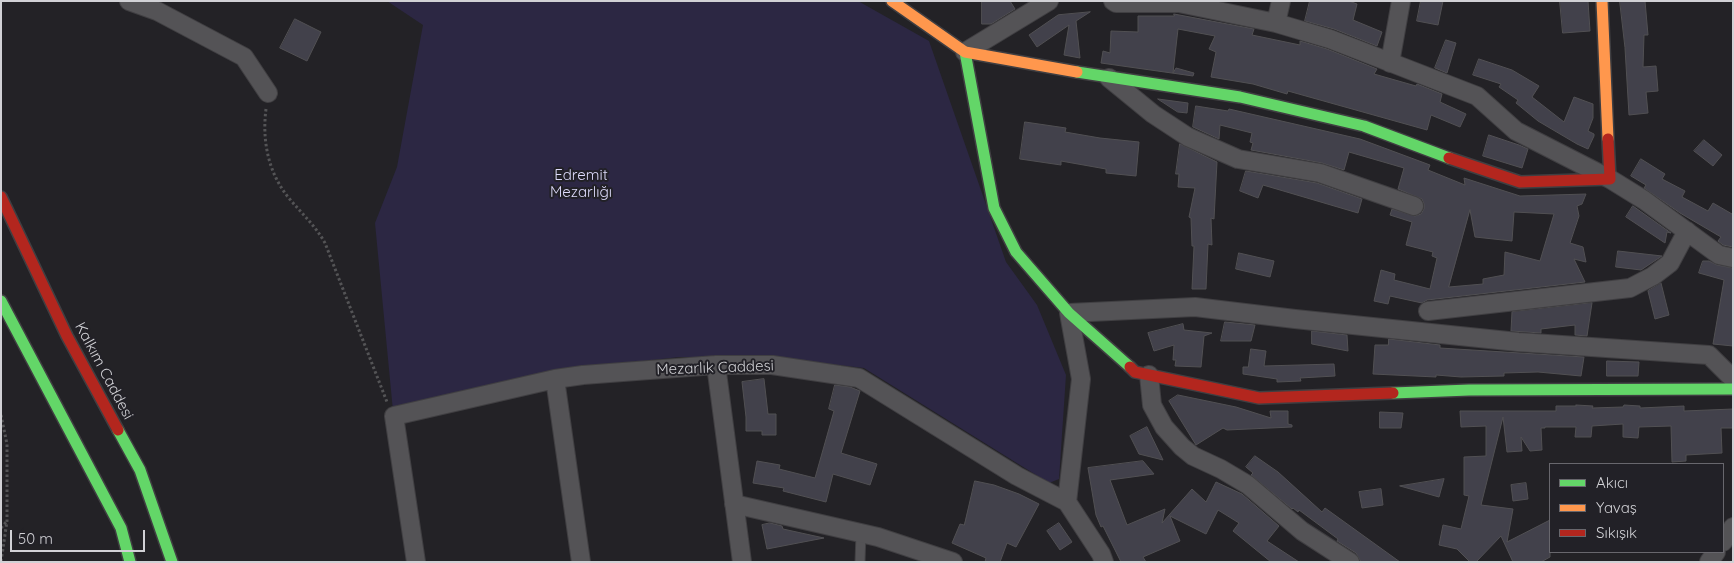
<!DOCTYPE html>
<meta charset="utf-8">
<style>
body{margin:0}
#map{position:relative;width:1734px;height:563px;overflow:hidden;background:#232226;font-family:Quicksand,sans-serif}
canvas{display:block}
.frame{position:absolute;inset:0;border:2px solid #d1d1d5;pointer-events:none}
.legend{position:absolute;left:1549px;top:463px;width:175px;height:90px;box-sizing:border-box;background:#222127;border:1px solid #68676d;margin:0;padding:6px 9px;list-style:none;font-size:15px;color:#d1d1d5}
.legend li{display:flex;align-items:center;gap:10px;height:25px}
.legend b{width:25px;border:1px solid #68676d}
.scale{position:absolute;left:10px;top:530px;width:135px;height:22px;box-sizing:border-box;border:2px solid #d1d1d5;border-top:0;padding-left:6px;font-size:15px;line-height:18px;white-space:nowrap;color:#d1d1d5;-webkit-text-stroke:4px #222127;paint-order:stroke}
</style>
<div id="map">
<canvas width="1734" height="563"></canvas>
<div class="frame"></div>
<ul class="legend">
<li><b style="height:6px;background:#63d668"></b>Akıcı</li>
<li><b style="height:6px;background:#ff974d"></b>Yavaş</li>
<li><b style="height:6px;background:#b3261e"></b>Sıkışık</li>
</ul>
<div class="scale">50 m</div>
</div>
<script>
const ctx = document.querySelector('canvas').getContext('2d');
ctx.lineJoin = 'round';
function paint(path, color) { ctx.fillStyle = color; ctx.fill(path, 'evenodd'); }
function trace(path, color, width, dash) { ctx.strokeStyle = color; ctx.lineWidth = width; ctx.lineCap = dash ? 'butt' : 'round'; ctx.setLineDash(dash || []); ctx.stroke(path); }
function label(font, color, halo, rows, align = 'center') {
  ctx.font = font + ' Quicksand,sans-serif'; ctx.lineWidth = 4; ctx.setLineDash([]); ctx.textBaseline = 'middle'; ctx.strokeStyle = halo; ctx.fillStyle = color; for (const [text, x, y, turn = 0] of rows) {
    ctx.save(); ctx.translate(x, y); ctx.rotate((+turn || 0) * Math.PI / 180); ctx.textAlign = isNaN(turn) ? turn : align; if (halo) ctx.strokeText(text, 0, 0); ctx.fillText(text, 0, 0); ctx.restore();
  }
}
const green = new Path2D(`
 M387 1H858L929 41 1006 262 1037 305 1066 375 1059 479 1049 483 864 368 778 358 680 357 558 370 393 411 375 223 397 167 423 25Z`);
const building = new Path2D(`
 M982 1H1010L1015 9 991 24H982Z
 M1310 1H1349L1357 4 1353 20 1382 32 1377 46 1334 29 1305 21Z
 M1421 1H1443L1438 25 1417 21Z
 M1560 1H1588L1590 31 1563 33Z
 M1620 1H1645L1648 35H1644L1643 67 1656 66 1658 91 1646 92 1648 113 1629 115 1625 48Z
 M1090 12 1076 21 1080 58 1064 55 1069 25 1037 47 1029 35 1058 15Z
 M1174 14 1254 29 1252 35 1300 45V41L1327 49 1377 69 1374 74 1416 86 1417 84 1442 94 1440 102 1466 114 1460 127 1431 115 1427 130 1288 91 1287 94 1253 84 1211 77 1216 52 1209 49 1215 36 1178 29 1173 73 1176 68 1194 73 1193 76 1101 63 1103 51 1110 53 1111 31 1138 32V16H1174Z
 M295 19 321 32 307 61 280 48Z
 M1446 40 1456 43 1447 73 1435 68Z
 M1479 59 1512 70 1539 86 1532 97 1564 122 1574 97 1593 104V118L1588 131 1594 134V136L1588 149 1577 144 1538 121 1516 103 1518 100 1499 87 1501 84 1473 75Z
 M1158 99 1188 103 1187 113 1178 112Z
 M1196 106 1228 111 1229 109 1360 139 1430 165 1428 170 1465 185 1464 178 1520 196 1586 194 1582 204 1577 206 1579 216 1570 243 1583 247 1586 262 1574 259 1585 282 1427 300 1422 303 1390 296 1388 304 1374 301 1381 270 1395 274 1394 280 1430 289 1437 258 1432 256 1433 252 1406 245 1412 222 1390 215 1392 209 1415 216 1421 214 1424 209V204L1422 199 1398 189 1404 168 1349 152 1344 170 1322 163 1251 150 1253 143 1250 142 1252 133 1220 125 1219 139 1193 127ZM1470 210 1475 237 1512 241 1514 212 1554 214 1540 261 1505 252 1504 275 1483 279V284L1449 287Z
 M1025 122 1066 128 1065 132 1100 138 1139 142 1136 176 1106 173V169L1061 161V165L1020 159Z
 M1489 135 1519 145 1528 149 1522 168 1483 156Z
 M1704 140 1722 155 1713 166 1694 151Z
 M1180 144 1217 162 1214 219 1211 218 1212 245 1208 244 1206 289H1192L1194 246H1192L1191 218 1189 217 1195 188 1178 187 1179 174H1176Z
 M1641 159 1665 174 1662 179 1685 191 1682 197 1708 211 1713 203 1732 214 1733 212V247L1723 245 1718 241 1721 237 1680 213 1644 188 1646 185 1631 176Z
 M1246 171 1317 183 1362 199 1358 213 1263 185 1258 198 1240 191Z
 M1633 206 1671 233 1667 232 1665 243 1626 217Z
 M1618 251 1662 256 1641 270 1616 267Z
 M1239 253 1274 261 1270 277 1236 269Z
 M1703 261H1709L1717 265 1733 268V346L1713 344 1724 280 1699 273Z
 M1661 283 1669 315 1655 319 1648 291Z
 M1592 303 1587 336 1575 335V325L1541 329V333L1511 331 1512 312Z
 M1225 322 1255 325 1251 341H1221Z
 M1183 324 1184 330 1212 333 1204 336 1201 367 1175 366 1176 360H1173L1174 345 1154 351 1148 333Z
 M1312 331 1347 335 1348 351 1312 344Z
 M1389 339 1440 345V348L1584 357 1581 376 1538 372 1504 373V376L1461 377 1436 375V377L1373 374 1375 345H1388Z
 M1251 349 1266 351 1264 366 1334 364 1335 376 1300 378 1301 381 1277 382V379L1243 374V367H1248Z
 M1607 361 1639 362 1638 376H1607Z
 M764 379 768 414H776V435H762V431H746V417L742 382Z
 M835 385 850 387 860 391 841 453 877 464 870 485 833 474 826 502 783 491 784 488 753 483 757 461 780 465 779 469 815 478 834 411 829 409Z
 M1178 395 1236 407 1271 418 1270 411H1288V424L1292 425V427L1227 430 1223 428 1196 445 1169 401Z
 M1576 405 1593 406 1592 408 1623 407 1624 405 1640 406V408L1684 406V411L1733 409V428H1721L1722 453 1686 455V461L1672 462 1671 426 1639 427 1638 438 1623 437V424L1592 426 1591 437H1575L1576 427H1545V428H1541L1542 450 1530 451 1521 437 1522 451 1507 452 1503 417 1481 505 1513 509 1507 542 1550 520V557L1541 562H1513L1501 536 1476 562H1470L1457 549 1439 545 1443 525 1461 529 1469 496 1464 495V457L1486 456V426L1461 427 1460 411H1556V406H1576Z
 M1380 412 1403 413 1401 428H1380Z
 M1147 427 1163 460 1139 454 1130 436Z
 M1255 456 1278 472 1322 512 1325 508 1400 562H1361L1356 553 1337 541 1338 539 1299 510 1298 512 1293 508 1292 509 1251 475 1253 473 1246 467Z
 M1143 461 1154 474 1110 480 1127 525 1165 509 1162 523 1192 489 1206 502 1216 482 1242 494 1279 526 1267 541 1299 562H1271L1233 531 1239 523 1218 510 1206 534 1170 516 1180 541 1143 557 1146 562H1121L1103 526 1101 527 1096 515 1088 468Z
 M1444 479 1439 497 1400 486Z
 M975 481 994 485 1019 494 1039 504 1016 547 1007 543 1000 562H985L986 558 952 543 960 524 964 525Z
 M1526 483 1528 499 1513 501 1511 485Z
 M1381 489 1383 505 1362 508 1359 492Z
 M770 523 782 526 783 529 824 538 767 549 762 525Z
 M1059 523 1072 542 1060 550 1047 531Z`);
const path = new Path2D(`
 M266 109C262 140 268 172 288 197 301 213 315 225 325 243L387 402
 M1 415 7 444V521L1 562
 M1 528 7 521`);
const lane = new Path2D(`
 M860 562 861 533`);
const street = new Path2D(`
 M129 1 157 11 244 57 268 93
 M1113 1 1116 3H1179L1276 23 1330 39 1477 96 1516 131 1610 179 1644 200 1719 255 1733 258
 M1276 23 1281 1
 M965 52 1049 1
 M1390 63 1401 1
 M1109 78 1153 114 1188 137 1238 159 1320 173 1414 206
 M1428 311 1630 288 1653 276 1670 263 1687 231
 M716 365 742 562
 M1149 375 1152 405 1164 427 1182 447 1193 456 1221 469 1248 485 1302 531 1350 562
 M555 379 581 562
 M734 504 878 537 953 562
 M1723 542 1733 527
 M416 562 394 416 555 379 583 375 716 365H772L859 378 1017 476 1067 502
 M1104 562 1101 554 1067 502 1081 379 1069 313 1195 307 1295 319 1518 342 1709 355 1733 379
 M1709 562 1716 552`);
const fast = new Path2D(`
 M965 52 994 208 1016 252 1069 313 1130 367
 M1077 72 1240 97 1364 126 1449 158
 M1 301 121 528 130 562
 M1393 393 1469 390 1733 389
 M118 430 140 470 172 562`);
const slow = new Path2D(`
 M892 1 965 52 1077 72
 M1602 1 1608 139`);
const jam = new Path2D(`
 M1449 158 1520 182 1610 179 1608 139
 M1 197 67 336 118 430
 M1130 367 1135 372 1259 398 1393 393`);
const parkNames = [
 ["Edremit",581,175],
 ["Mezarlığı",581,192]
];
const streetNames = [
 ["Mezarlık Caddesi",715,368,-2],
 ["Kalkım Caddesi",104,371,62]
];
paint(green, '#2c2743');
paint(building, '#42414b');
trace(building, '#515053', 1);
trace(lane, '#403f42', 11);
trace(street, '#403f42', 20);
trace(fast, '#403f42', 14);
trace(slow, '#403f42', 14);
trace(jam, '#403f42', 14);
trace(path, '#545456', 3, [2.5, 2.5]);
trace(lane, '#545356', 9);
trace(street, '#545356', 18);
trace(fast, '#63d668', 11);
trace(slow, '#ff974d', 11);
trace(jam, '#b3261e', 11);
label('15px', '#dedbfb', '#222127', parkNames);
label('15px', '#d1d1d5', '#222127', streetNames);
</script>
